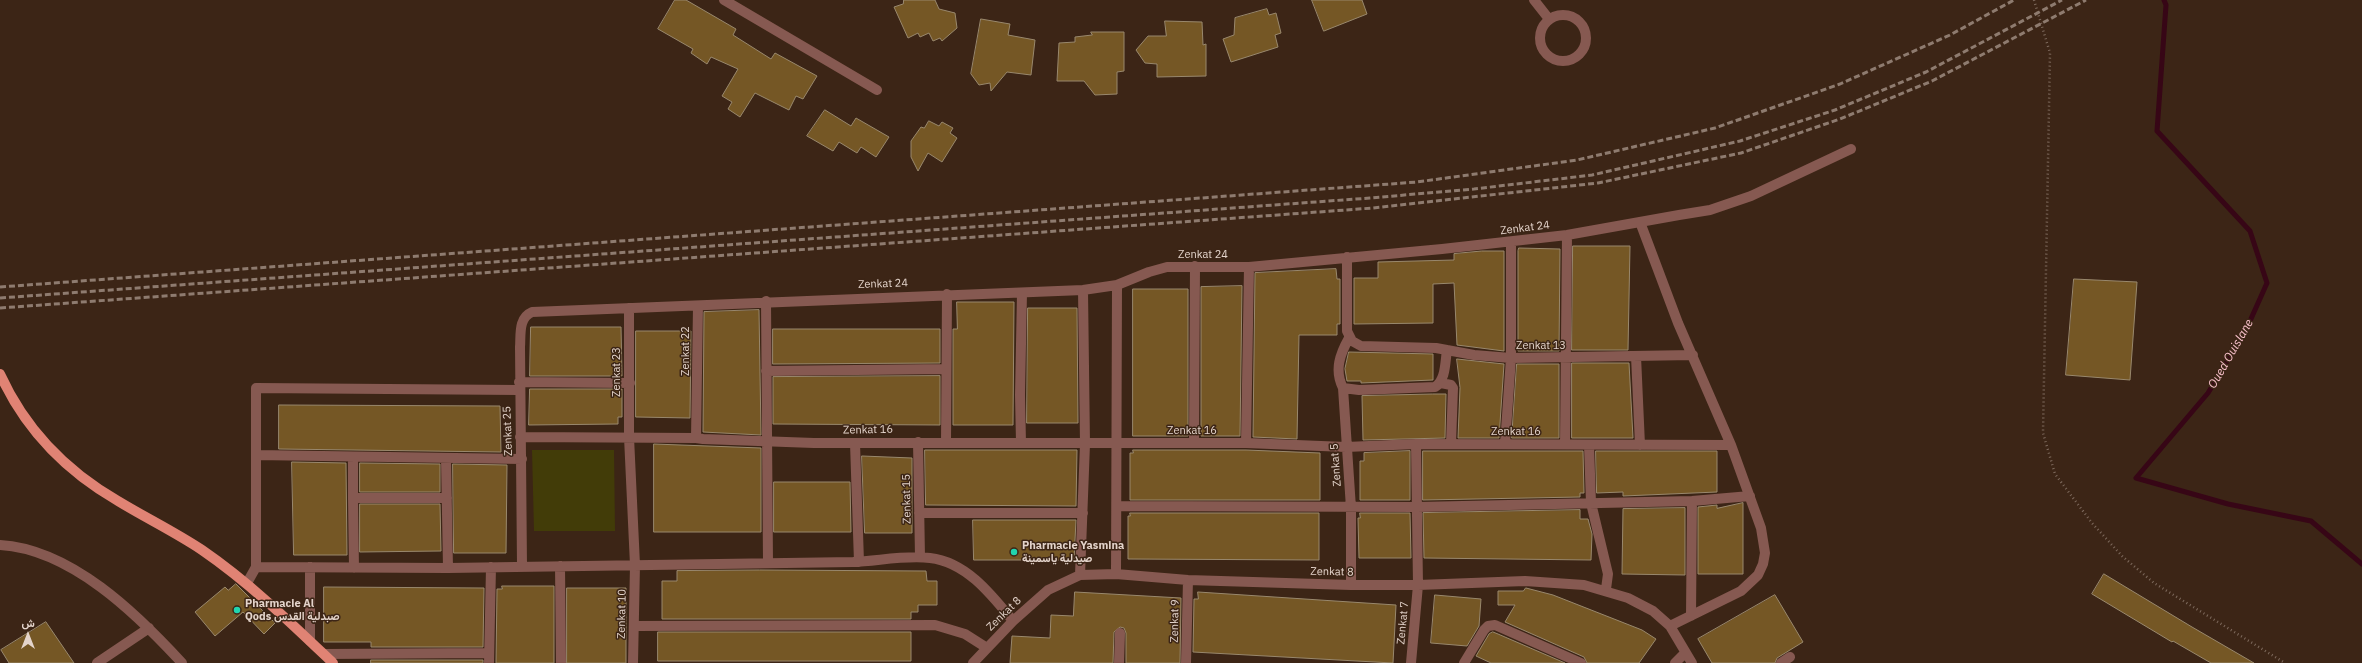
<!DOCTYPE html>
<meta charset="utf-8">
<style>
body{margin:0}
#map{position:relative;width:2362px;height:663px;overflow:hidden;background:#3c2516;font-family:"IBM Plex Sans",Vazirmatn,sans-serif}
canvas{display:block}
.north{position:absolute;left:8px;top:615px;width:40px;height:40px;-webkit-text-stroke:3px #3c2516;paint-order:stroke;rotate:0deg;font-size:11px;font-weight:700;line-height:16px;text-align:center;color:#e4d4cb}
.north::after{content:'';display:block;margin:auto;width:14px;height:18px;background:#e4d4cb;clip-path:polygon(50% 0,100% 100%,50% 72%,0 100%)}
</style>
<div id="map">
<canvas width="2362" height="663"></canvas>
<div class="north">ش</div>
</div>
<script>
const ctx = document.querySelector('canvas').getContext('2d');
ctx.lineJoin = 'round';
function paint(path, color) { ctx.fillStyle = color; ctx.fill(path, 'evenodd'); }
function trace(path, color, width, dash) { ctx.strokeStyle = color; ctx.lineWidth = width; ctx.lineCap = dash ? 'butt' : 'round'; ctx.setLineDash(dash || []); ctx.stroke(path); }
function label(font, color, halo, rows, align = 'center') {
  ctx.font = font + ' "IBM Plex Sans",Vazirmatn,sans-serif'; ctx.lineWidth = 3; ctx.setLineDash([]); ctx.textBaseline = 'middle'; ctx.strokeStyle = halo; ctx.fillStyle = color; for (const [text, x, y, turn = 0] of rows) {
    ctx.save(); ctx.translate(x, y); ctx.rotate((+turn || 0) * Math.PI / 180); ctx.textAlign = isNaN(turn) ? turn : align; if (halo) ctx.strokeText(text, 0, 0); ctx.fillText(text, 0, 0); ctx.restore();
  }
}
const green = new Path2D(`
 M532 450H614L615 531H534Z`);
const stream = new Path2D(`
 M2164 0 2166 5 2157 131 2250 231 2267 283 2246 330 2208 393 2136 478 2228 504 2311 521 2362 564`);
const building = new Path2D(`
 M675 0H686L736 29 733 35 771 59 775 53 817 76 803 99 796 96 789 110 755 93 740 117 728 109 732 102 722 96 738 69 711 57 707 64 691 53 693 49 658 29Z
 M904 0H935L939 9 955 13 957 28 942 41 940 38 933 41 929 33 920 37 918 33 908 38 894 7 903 4Z
 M1312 0H1362L1367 14 1324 31Z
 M1267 9 1269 15 1276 13 1281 33 1275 35 1278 47 1231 62 1223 39 1234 35 1235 18Z
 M981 19 1010 24 1008 35 1035 40 1031 75 1007 72 991 91 990 83 979 85 971 74Z
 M1165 21 1202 22 1203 45 1206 44V76L1157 77V64L1145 63 1136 50 1148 36H1166Z
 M1091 32H1124V71L1117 72V94L1095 95 1084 81H1057L1059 43 1075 42V37L1092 35Z
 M825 110 851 126 856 118 889 137 876 157 861 147 857 153 839 142 833 151 807 136Z
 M929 121 939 126 942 122 953 128 950 133 957 138 942 162 928 153 918 171 911 157V141L921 127 924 128Z
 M1573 246H1630L1628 350H1572Z
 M1519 248 1560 249 1559 351H1518V251Z
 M1482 251H1504V351L1457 345 1454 283 1433 284V323L1354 324V278H1378V262L1454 260V254Z
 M1336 269 1337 279H1340V324H1337V335H1299L1297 439 1253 437 1255 273Z
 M2074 279 2137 282 2130 380 2066 375Z
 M1242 286 1240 436H1201V287Z
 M1133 289H1188V436H1133Z
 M957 302H1014L1013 425H953V329H957Z
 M1028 308H1077L1078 423H1027Z
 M759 310 761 435 703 432 704 312Z
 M531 327H621L622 376H530Z
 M773 329H940V363L773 364Z
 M636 331H691L690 418 636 417Z
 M1349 352 1433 354V380L1361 383V381H1347L1345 369Z
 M1457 359 1504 364 1499 438H1458L1460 388Z
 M1572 363H1629L1633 438H1572Z
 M1517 364H1559V438H1512Z
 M940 376V425L773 424V377Z
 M530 389H622V417H618V424L529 425Z
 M1433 394H1446L1445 438 1363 440 1362 396Z
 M279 405 500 406 501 452 279 449Z
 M654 444 761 448V532H654Z
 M925 450H1077L1076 506 926 505Z
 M1133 450H1246L1320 453V500H1130V453H1133Z
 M1410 451V500H1360V461H1364V453Z
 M1423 451H1583L1584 493H1580V497L1423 500Z
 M1596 451H1717V492L1623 496V492L1597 493Z
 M862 456 912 458V533H865Z
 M292 462 346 463 347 555H294Z
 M360 463 440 464V492H360Z
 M453 464 507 465 506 553H454Z
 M774 482H850L851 532H774Z
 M1743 503V574H1698V507L1717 505V508Z
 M360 504H440L441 551 360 552Z
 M1685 508V575L1622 574 1623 509Z
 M1580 510V519H1588L1592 534 1591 560 1424 558 1423 513Z
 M1130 513H1319V560L1128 559V516H1130Z
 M1360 513H1410L1411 558H1359L1358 518H1360Z
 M973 520H1076L1074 560H974Z
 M760 570 926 571 927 581H937V605H918V612H911V619H662V581H677V571Z
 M2104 574 2192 627 2254 663H2211L2173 641 2172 642 2092 594Z
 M236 584 275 623 264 634 243 612 215 636 195 612 225 587 228 590Z
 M502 586H554V663H496L497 589H502Z
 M324 587 484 588 483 647H371V642H324Z
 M567 588H626V663H567Z
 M1526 588 1553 595 1642 630 1656 639 1639 663H1587L1584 657 1505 622 1515 605H1498V591H1523Z
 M1075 592 1181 598 1180 663H1126V633L1124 628 1120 627 1114 632 1113 663H1010L1012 636 1050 638 1051 615 1073 616Z
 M1198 592 1396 605 1393 663 1193 652 1194 599H1198Z
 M1435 595 1481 599 1479 626 1467 646 1431 643Z
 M1775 595 1803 642 1777 658 1775 663H1712L1698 639Z
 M46 622 74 663H9L1 650Z
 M658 632H911V661H658Z
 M1493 632 1498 634 1565 663H1491L1476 656 1489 634Z
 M371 660H483V663H371Z`);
const path = new Path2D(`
 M2034 0 2050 53 2043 433 2055 474 2092 523 2122 556 2154 583 2285 663`);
const minor = new Path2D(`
 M724 0 877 90
 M1534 0 1549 19
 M1540 38a23 23 0 1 1 46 0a23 23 0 1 1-46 0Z
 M1640 222 1678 323 1731 445 1761 528 1765 553 1763 564 1758 575 1741 591 1670 626
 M1347 257V331L1352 341 1361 346 1436 348 1474 355 1511 358 1693 355
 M766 301 768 563
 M698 306 696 438 703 439 814 443H1246L1346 447 1416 444 1731 445
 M629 308V437L635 565 633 663
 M1636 356 1640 445
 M766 371 946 369
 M519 382 630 383
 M1441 383 1451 385 1453 388 1451 444
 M1343 388C1334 370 1340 354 1349 338
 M520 437 696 438
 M918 442 920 557
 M855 443 859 562
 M946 443 947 294
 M1021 443 1020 395 1022 293
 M1194 443 1195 266
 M1246 443 1249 267
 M1505 444 1511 358V242
 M1565 444 1567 235
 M1589 445 1591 503 1608 574 1606 589
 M256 455V388L519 390
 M353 457V498
 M446 459 448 568
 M1117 506 1417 507 1692 501 1750 496
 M919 513H1083
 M0 545C71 549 137 614 182 663
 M522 566 520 347C521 335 518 318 532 312L1083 290 1117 285 1149 272 1167 267H1249L1442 249 1567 235 1679 215 1710 210 1751 196 1851 149
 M560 566 561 663
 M256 567V455L522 459
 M354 568 353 498H447
 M1116 574 1117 285
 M1080 575 1085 444 1083 290
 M247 583 256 567 448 568 853 562C878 561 905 555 930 558 966 562 991 594 1013 621
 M1351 585V508L1343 388 1359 390 1435 387C1446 380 1445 362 1447 350
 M1691 616 1692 501
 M634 626 935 625 965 634 987 648
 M310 641V567
 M324 654 489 653
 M97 663 149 628
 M489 663 491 567
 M973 663 1013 621 1048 590 1080 575 1116 574 1188 580 1351 585H1418L1525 581 1584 585 1628 598 1653 611 1670 626 1692 663
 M1119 663 1120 633
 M1186 663 1188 580
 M1411 663 1418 585 1416 444
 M1464 663 1484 630 1488 626 1495 625 1581 663
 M1675 663 1685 653
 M1781 663 1790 657`);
const major = new Path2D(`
 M0 374C25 429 66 471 118 501 146 518 175 532 202 550 250 583 291 623 333 663`);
const rail = new Path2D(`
 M0 287 1417 182 1577 160 1715 128 1840 84 1950 35 2014 0
 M0 298 1370 198 1474 189 1592 175 1740 141 1835 110 1926 72 2062 0
 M0 308 1373 208 1598 183 1741 153 1840 119 1932 81 2086 0`);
const markers = [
 [1014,552,4,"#21d5af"],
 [237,610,4,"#21d5af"]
];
const streetNames = [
 ["Zenkat 24",1525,228,-7],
 ["Zenkat 24",1203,255],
 ["Zenkat 24",883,284,-2],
 ["Zenkat 13",1541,346],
 ["Zenkat 22",686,351,-90],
 ["Zenkat 23",617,372,-90],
 ["Zenkat 16",868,430,-1],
 ["Zenkat 25",508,431,-92],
 ["Zenkat 16",1192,431],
 ["Zenkat 16",1516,432],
 ["Zenkat 5",1336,465,-94],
 ["Zenkat 15",907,499,-91],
 ["Zenkat 8",1332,572,1],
 ["Zenkat 10",622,614,-89],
 ["Zenkat 8",1004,614,-44],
 ["Zenkat 9",1175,621,-89],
 ["Zenkat 7",1403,623,-85]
];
const poiNames = [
 ["Pharmacie Yasmina",1022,546],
 ["صيدلية ياسمينة",1022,559],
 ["Pharmacie Al",245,604],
 ["Qods صبدلية القدس",245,617]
];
const waterNames = [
 ["Oued Ouislane",2231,354,-60]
];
paint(green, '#423c08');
trace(stream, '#370616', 5);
paint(building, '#755725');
trace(building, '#99886d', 1);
trace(path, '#7e6a5d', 2.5, [1, 3]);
trace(minor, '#865951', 10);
trace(major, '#e08374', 10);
trace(rail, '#8e7b6f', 3, [6, 3]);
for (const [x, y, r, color] of markers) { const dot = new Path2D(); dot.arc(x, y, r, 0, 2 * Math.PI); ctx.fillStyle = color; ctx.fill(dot); trace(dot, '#3c2516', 1.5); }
label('11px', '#e4d4cb', '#3c2516', streetNames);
label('bold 11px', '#e4d4cb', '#3c2516', poiNames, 'left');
label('italic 12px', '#fbc3cd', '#3c2516', waterNames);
</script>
